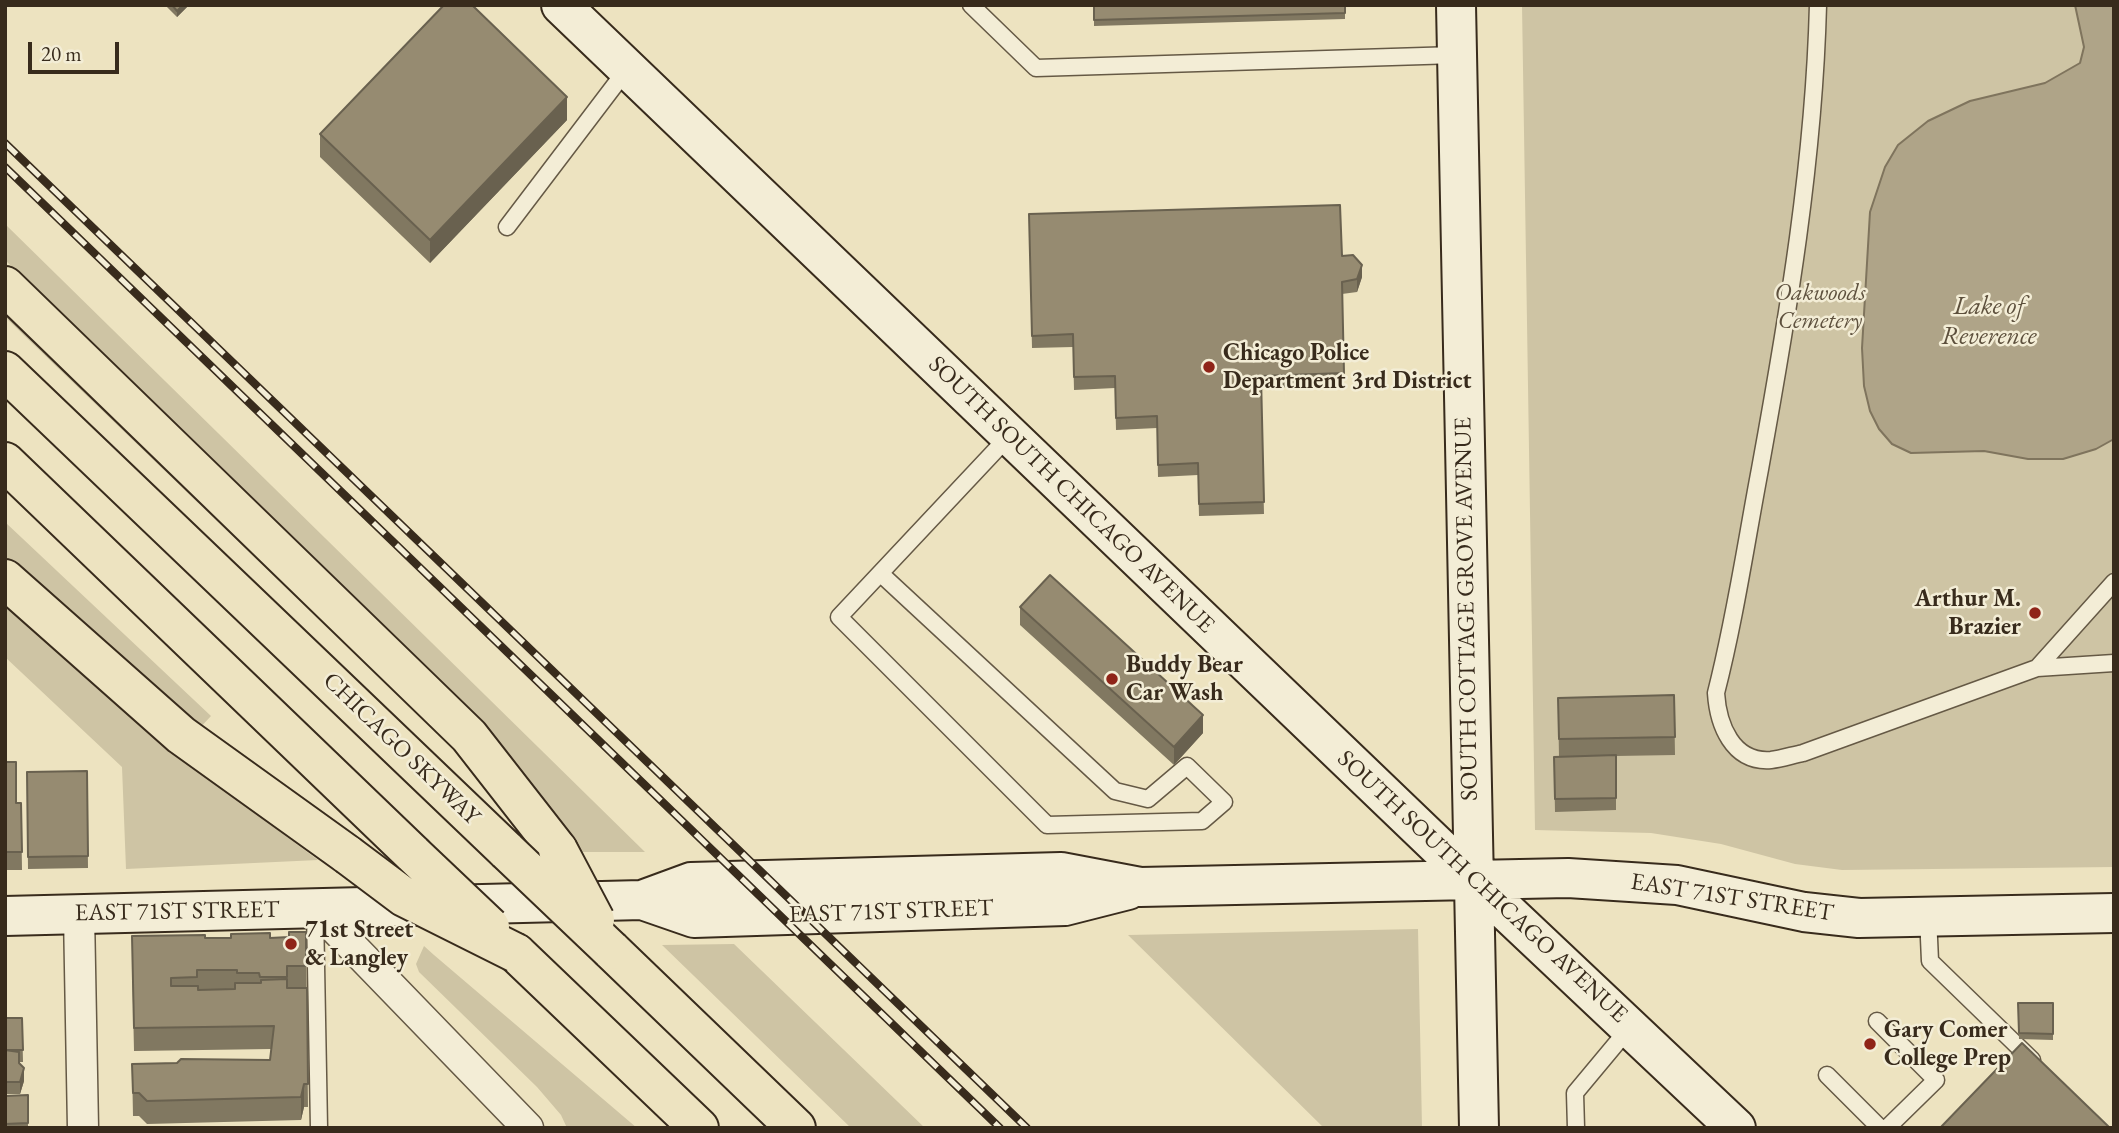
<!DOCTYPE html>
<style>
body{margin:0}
#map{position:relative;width:2119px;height:1133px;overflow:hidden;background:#ede3c0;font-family:"EB Garamond",serif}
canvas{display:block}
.frame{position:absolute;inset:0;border:7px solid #382b1c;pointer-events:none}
.scale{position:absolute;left:28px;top:42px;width:91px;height:32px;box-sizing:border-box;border:4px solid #382b1c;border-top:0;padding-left:9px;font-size:21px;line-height:24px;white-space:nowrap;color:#382b1c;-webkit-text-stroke:5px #f3edd6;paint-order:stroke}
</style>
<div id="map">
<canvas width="2119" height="1133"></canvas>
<div class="frame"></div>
<div class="scale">20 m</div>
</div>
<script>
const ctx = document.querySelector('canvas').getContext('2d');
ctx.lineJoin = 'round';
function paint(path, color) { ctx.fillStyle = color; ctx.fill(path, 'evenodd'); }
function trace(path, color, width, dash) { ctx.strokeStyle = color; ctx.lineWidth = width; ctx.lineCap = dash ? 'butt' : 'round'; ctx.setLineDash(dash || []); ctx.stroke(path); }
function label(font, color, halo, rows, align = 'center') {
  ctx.font = font + ' "EB Garamond",serif'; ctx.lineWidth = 5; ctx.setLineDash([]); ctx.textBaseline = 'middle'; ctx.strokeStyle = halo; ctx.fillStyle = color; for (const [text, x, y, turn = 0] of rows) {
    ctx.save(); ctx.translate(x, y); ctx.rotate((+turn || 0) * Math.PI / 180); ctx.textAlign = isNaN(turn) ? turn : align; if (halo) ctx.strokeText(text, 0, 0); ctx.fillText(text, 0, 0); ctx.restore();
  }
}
const green = new Path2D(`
 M1522 5H2114V867L1842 870 1795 864 1721 844 1651 833 1535 830Z
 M5 224 645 852H581L450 698 307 552 5 260Z
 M5 308 258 550 297 598 5 317Z
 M5 522 211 716 197 731 5 557Z
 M5 605C103 698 209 779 318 860L126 869 122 767 5 657Z
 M1418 929 1422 1128H1324L1128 935Z
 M734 944 925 1128H851L662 945Z
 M424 946 434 955 637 1128H567L561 1115 537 1087 419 972 416 964Z`);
const water = new Path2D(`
 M2075 5H2114V439L2096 449 2063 459H2028L1984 451 1911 453 1892 444 1879 429 1870 411 1864 386 1862 348 1870 212 1885 167 1898 145 1928 121 1970 101 2045 83 2080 63 2084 47Z`);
const lane = new Path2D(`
 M971 5 1036 68 1456 55
 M1818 5C1814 161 1788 315 1760 469 1746 543 1735 619 1716 693 1718 724 1732 763 1771 760 1781 759 1793 755 1803 753L2037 668 2114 582
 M507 227 627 69
 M881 574 1115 791 1148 799 1187 766 1224 802 1202 821 1047 825 839 617 1009 436
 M2037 668 2114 663
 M315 911 319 1128
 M1928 916 1930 961 2032 1060
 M1877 1021 1936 1080 1887 1128
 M1827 1075 1880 1128
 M1576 1128 1575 1093 1630 1027`);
const street = new Path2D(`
 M315 908 528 1128
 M79 914 83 1128`);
const secondary = new Path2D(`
 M561 5 1472 879 1736 1128
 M1456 5 1479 1128
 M642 900 694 918 1065 906 1128 890
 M5 916 642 900 691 882 1061 872 1140 887 1568 878 1677 885 1804 912 1859 918 2114 913`);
const highway = new Path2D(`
 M5 286 469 736 558 850
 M5 371 507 851
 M5 462 413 854
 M5 579 181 735 348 855
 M611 950 796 1128
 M516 953 699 1128`);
const rail = new Path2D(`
 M5 143 1027 1128
 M5 167 1000 1128`);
const highwayBridge = new Path2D(`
 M558 850 595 920
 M507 851 611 950
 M413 854 490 927
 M348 855 404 897 516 953`);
const wall = new Path2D(`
 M165 5H189L177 17Z
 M1094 5H1345V19L1094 26Z
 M567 120 430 263 320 157V134Z
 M1029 214 1342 256 1362 277 1357 292 1342 294 1344 386 1261 388 1264 514 1199 516 1198 475 1158 477 1157 428 1116 430 1115 388 1074 390 1073 347 1032 348Z
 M1020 607 1203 733 1174 765 1020 625Z
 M1674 695 1675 755 1616 756V810L1555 812 1554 757H1559L1558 698Z
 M5 762 16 803H21L22 870H5Z
 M87 771 88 868 28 869 27 772Z
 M306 932 308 1107H304L301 1120 147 1124 139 1116H133L132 1064 270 1060 271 1049 134 1051 132 959 205 938 289 937Z
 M2018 1003H2053V1040L2019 1039Z
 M5 1018H22L23 1062H19L24 1081 20 1094H5Z
 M28 1095V1128H5V1096Z`);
const shadedWall = new Path2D(`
 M183 5H189L177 17V11Z
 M567 97V120L430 263V240Z
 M1362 265V277L1357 292V279Z
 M1203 715V733L1174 765V747Z
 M24 1068V1081L20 1094V1082Z
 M304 1084V1107L301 1120V1097Z`);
const building = new Path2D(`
 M172 5H183L177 11Z
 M444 5H472L567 97 430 240 320 134Z
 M1094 5H1345V13L1094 20Z
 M1340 205 1342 256 1353 255 1362 265 1357 279 1342 282 1344 373 1261 376 1264 502 1199 504 1198 463 1158 465 1157 416 1116 418 1115 376 1074 377 1073 334 1032 336 1029 214Z
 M1050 575 1203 715 1174 747 1020 607Z
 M1674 695 1675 737 1559 739 1558 698Z
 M1616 755V798L1555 799 1554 757Z
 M5 762H16V803H21L22 852H5Z
 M87 771 88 856 28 857 27 772Z
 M289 932H306V966H287V977H260L259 973H237V970H197V977L171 978V986H198V990L235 989V983H261V980L287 979V988H307L308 1084H304L301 1097 147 1101 139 1093H133L132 1064 177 1063 181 1059 270 1060 274 1026 134 1028 132 936 205 935V938H231V934L270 933V938L289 937Z
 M2018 1003H2053V1034L2019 1033Z
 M5 1018H22L23 1050H5Z
 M2022 1043 2110 1128H1940Z
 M5 1050 19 1052V1063L24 1068 20 1082H5Z
 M28 1095V1123L5 1124V1096Z`);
const markers = [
 [1209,367,7,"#8f2418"],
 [2035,613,7,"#8f2418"],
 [1112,679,7,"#8f2418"],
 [291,944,7,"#8f2418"],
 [1870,1044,7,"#8f2418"]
];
const parkNames = [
 ["Oakwoods",1820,293],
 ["Cemetery",1820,321]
];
const poiNames = [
 ["Chicago Police",1223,353],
 ["Department 3rd District",1223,381],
 ["Arthur M.",2021,599,"right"],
 ["Brazier",2021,627,"right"],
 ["Buddy Bear",1126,665],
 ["Car Wash",1126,693],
 ["71st Street",305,930],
 ["& Langley",305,958],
 ["Gary Comer",1884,1030],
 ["College Prep",1884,1058]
];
const streetNames = [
 ["SOUTH SOUTH CHICAGO AVENUE",1071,495,44],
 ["SOUTH COTTAGE GROVE AVENUE",1467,609,-91],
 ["CHICAGO SKYWAY",401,749,44],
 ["SOUTH SOUTH CHICAGO AVENUE",1482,887,43],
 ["EAST 71ST STREET",1732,898,9],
 ["EAST 71ST STREET",177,912,-1],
 ["EAST 71ST STREET",891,912,-2]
];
const waterNames = [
 ["Lake of",1989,307],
 ["Reverence",1989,337]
];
paint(green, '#cec4a4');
paint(water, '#afa488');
trace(water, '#7f745d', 2);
trace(lane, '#655945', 19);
trace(street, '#655945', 33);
trace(secondary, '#382b1c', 42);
trace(highway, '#382b1c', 42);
trace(lane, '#f3edd6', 16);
trace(street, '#f3edd6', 30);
trace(secondary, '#f3edd6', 38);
trace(highway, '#ede3c0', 38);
trace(rail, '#382b1c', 8);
trace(rail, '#f3edd6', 5, [16]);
trace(highwayBridge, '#382b1c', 42, []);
trace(highwayBridge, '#ede3c0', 38);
paint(wall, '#817861');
paint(shadedWall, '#69614f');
paint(building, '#968b71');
trace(building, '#69614f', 2);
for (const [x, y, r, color] of markers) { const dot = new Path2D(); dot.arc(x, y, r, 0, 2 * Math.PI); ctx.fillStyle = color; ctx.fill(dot); trace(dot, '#f3edd6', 2.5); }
label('italic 24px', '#5e513e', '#f3edd6', parkNames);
label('bold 24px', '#382b1c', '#f3edd6', poiNames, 'left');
label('24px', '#382b1c', '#f3edd6', streetNames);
label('italic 26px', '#5c4f3c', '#f3edd6', waterNames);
</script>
